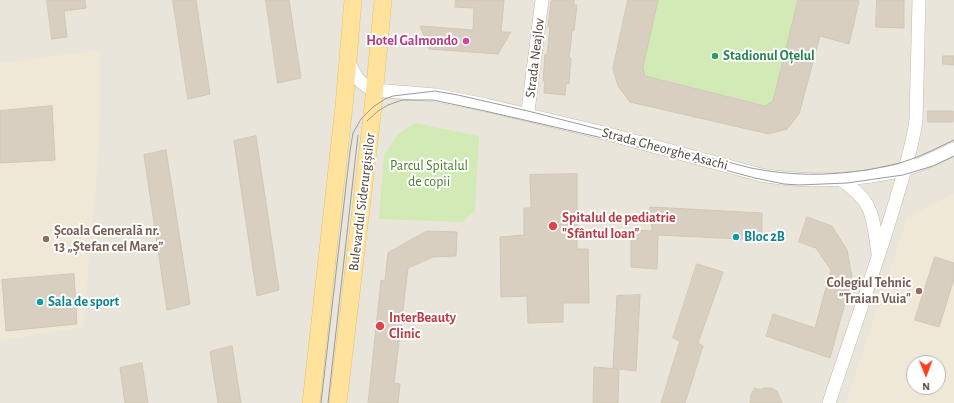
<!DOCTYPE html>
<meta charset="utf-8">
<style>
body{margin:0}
#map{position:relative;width:954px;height:403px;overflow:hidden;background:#f6f3ec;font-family:"Alegreya Sans",sans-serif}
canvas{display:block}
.north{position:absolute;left:906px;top:355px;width:40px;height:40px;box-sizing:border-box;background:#fff;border:1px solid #b7b4b0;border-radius:50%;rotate:179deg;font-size:11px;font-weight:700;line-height:16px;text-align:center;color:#4b4439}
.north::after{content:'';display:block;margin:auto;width:14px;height:18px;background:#fc3f1d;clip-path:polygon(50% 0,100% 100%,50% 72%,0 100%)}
</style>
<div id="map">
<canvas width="954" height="403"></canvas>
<div class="north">N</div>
</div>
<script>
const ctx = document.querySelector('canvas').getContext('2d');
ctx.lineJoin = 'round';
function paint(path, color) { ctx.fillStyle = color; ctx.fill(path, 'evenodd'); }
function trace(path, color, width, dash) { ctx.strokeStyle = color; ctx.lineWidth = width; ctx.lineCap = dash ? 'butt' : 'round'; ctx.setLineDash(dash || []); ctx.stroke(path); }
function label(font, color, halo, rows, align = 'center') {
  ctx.font = font + ' "Alegreya Sans",sans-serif'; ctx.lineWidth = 4; ctx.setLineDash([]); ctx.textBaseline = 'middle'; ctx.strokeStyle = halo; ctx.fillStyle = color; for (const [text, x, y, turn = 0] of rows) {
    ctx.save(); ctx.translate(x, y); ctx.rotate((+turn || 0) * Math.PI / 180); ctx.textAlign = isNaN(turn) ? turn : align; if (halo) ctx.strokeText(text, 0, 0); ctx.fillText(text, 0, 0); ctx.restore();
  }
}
const residential = new Path2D(`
 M0 0H954V403H0ZM914 363H938V387H914Z`);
const education = new Path2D(`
 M100 50 99 151 83 327 0 341V63Z
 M954 193V403H846L907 218ZM914 363H938V387H914Z`);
const green = new Path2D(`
 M628 0H854L849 44 820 36 799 114 787 129 769 134 630 102 618 86 613 69Z
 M415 123 479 136 475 211 462 222 379 219 384 155 398 134Z`);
const building = new Path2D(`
 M47 0H85L86 8 64 11 67 37 52 39Z
 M173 0H196L210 94 188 99Z
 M266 0H289L301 78 278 83Z
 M456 0H504L501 32H511L498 54 429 49 420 26 473 30 474 8 455 7Z
 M553 0H574V5H577L574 31 572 30 571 42 569 57 571 58 569 84 566 83 565 95 544 93 545 81H543L545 54 547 55 550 27H548L551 1H552Z
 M628 0H658L643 67 645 76 765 106 773 101 798 0H854L859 1 849 44 820 36 799 114 787 129 769 134 630 102 618 86 613 69Z
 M877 0H904V28L876 27Z
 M943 56H954V65L943 64Z
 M52 106 55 160 0 163V111Z
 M928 111H953V122H928Z
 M256 136 279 290 257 296 234 141Z
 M166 150 190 304 167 310 144 155Z
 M577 174V249H588L589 303H563V322L528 323 527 296 501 297 500 237 524 235V208H531L530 175Z
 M650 207 762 213V240L658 235 657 269 631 267V230L652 231Z
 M807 217 832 226 847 250 852 277 830 358 766 336 773 314 815 328 831 270 816 248 799 242Z
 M427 231 457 232 456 256 433 257 408 268 394 383 400 384 398 403H368L381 280 385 281 388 253Z
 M935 257 954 263V279L939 327 915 320Z
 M697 264 723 272 698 343 703 346 685 403H661L680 341 673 338Z
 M74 274 77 324 6 331 2 280Z
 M640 295 636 371 619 369 618 403H593L594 367 618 369 613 368 617 296Z
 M232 346 241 403H218L210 352Z
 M142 363 148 403H125L120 368Z
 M755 388 760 390 764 388H771L777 391 782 403H750L751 395Z`);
const minor = new Path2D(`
 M348 60C354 74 359 85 375 90L435 95 486 105 608 134 761 175C807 183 858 181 903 170 920 166 939 156 954 149
 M526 115 528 111 542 0
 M840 179C875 202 872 216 878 253
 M829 403C851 336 875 270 895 203 903 176 912 149 916 120L919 0`);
const major = new Path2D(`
 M311 403 344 106 353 0
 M338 403 373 107 383 0`);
const tram = new Path2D(`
 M367 121 378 111 388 105 402 100H433L485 111 607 139 755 178 784 184 799 185 847 183 903 175 933 166 954 156
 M321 403 350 151 353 133 361 119 373 107 385 99 393 96 435 91 458 95 528 111 751 168C792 176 825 176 867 170 881 167 895 165 909 160 924 155 939 147 954 140
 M328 403 358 135`);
const markers = [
 [466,41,4,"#d1479c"],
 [715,56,4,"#2e9e5b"],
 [553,226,5,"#e0444e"],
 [736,237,4,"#0f9aa8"],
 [46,239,4,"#8d6e63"],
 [919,291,4,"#8d6e63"],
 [40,302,4,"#0f9aa8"],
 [380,326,5,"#e0444e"]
];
const hotelNames = [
 ["Hotel Galmondo",458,41]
];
const leisureNames = [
 ["Stadionul Oțelul",723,56]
];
const streetNames = [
 ["Strada Neajlov",535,58,-83],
 ["Strada Gheorghe Asachi",665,149,15],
 ["Bulevardul Siderurgiștilor",362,202,-83]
];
const parkNames = [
 ["Parcul Spitalul",429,166],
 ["de copii",429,182]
];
const healthNames = [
 ["Spitalul de pediatrie",562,218],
 ["\"Sfântul Ioan\"",562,234],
 ["InterBeauty",389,318],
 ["Clinic",389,334]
];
const educationNames = [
 ["Școala Generală nr.",54,231],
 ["13 „Ștefan cel Mare”",54,247],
 ["Colegiul Tehnic",911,283,"right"],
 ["\"Traian Vuia\"",911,299,"right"]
];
const cultureNames = [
 ["Bloc 2B",744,237],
 ["Sala de sport",48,302]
];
paint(residential, '#eae5da');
paint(education, '#efe8d6');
paint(green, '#d2eab5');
paint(building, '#d8cfc1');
trace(building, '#d3c7b4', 1);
trace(minor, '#c2bbae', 14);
trace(major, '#e6c16a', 18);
trace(minor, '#fff', 13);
trace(major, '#ffe39c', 17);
trace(tram, '#9a9a9a', 1);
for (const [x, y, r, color] of markers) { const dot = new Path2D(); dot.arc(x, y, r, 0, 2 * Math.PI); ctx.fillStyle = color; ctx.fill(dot); trace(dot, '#fff', 1.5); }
label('bold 14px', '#b23c85', '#fff', hotelNames, 'right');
label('bold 14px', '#27864d', '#fff', leisureNames, 'left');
label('14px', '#4b4439', '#fff', streetNames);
label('14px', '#4a7f2a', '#fff', parkNames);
label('bold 14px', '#be3a42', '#fff', healthNames, 'left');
label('bold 14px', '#785e54', '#fff', educationNames, 'left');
label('bold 14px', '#0d838f', '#fff', cultureNames, 'left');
</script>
